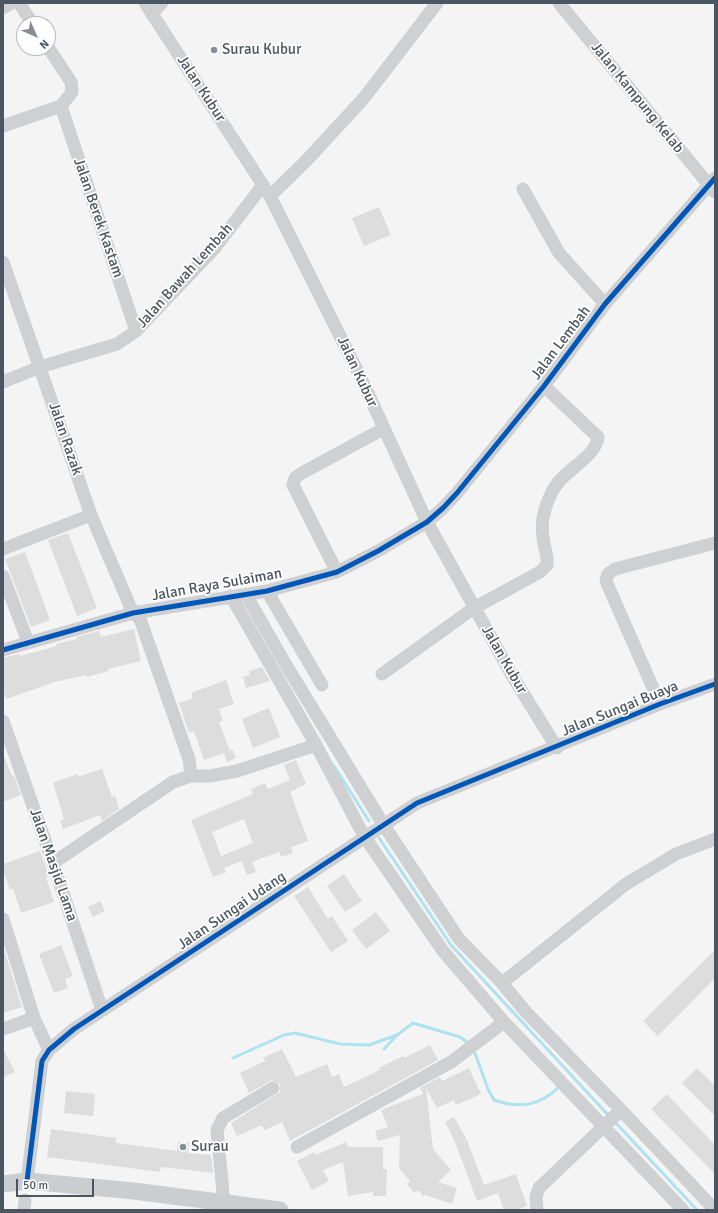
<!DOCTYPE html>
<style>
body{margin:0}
#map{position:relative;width:718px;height:1213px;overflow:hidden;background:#f4f4f4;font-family:Signika,sans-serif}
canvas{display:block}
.frame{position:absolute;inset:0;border:4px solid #4a5661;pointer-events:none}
.north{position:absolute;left:16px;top:16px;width:40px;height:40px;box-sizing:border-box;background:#fff;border:1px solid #b7bbc0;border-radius:50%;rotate:135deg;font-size:11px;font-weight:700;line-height:16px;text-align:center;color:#4a5661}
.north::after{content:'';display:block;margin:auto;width:14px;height:18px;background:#868d94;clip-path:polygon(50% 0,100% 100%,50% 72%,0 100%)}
.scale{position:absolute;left:16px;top:1179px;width:78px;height:18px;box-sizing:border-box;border:2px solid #4a5661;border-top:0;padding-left:5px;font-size:12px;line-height:14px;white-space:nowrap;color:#4a5661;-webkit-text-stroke:3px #fff;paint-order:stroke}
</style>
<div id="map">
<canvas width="718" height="1213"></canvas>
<div class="frame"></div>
<div class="north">N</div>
<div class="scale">50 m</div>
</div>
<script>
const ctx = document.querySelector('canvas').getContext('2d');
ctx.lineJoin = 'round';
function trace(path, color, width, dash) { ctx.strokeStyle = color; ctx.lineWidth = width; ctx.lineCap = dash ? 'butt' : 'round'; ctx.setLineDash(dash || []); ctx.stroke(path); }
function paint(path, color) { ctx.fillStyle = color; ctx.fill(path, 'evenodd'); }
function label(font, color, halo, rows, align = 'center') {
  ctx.font = font + ' Signika,sans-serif'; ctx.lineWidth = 3.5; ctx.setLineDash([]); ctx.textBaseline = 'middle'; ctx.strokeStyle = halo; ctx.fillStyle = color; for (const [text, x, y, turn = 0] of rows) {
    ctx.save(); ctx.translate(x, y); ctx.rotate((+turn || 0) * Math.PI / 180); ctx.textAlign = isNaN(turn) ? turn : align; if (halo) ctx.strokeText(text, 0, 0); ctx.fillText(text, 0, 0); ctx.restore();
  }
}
const stream = new Path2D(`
 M334 766 369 821
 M379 838 451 945 610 1117
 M384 1049 397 1035 413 1023 460 1037 469 1044
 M475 1053 488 1089 494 1100C520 1109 540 1106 560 1086
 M233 1058 284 1035 295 1033 340 1044 369 1045 397 1035
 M614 1121 697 1210`);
const building = new Path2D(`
 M379 207 391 235 364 246 352 218Z
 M68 533 97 608 77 616 48 540Z
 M25 552 50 620 31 627 5 559Z
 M134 629 141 661 108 669 109 671 86 677V675L55 682 6 699 3 689V658L19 654 20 656 57 646 56 644 77 639 76 637 99 631 101 637Z
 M262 667 270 681 246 688 243 677 250 675 249 671Z
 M226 680 234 704 219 709 223 721 219 722 230 751 228 752 233 750 236 758 227 762 224 753 204 760 194 731 189 733 179 703 193 698 191 693Z
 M269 708 280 737 253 748 242 719Z
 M3 754 12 776 14 775 21 795 3 802Z
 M296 760 306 784 290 792 308 841 291 847 293 853 281 857 279 852 252 862 256 872 247 875 242 861 224 868 226 872 213 877 191 820 253 794 251 789 265 783 268 789 290 780 284 765ZM244 819 253 843 221 856 212 832Z
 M102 769 112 797 115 796 119 809 102 821 100 815 63 829 60 820 64 819 53 783 77 774 78 777Z
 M40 851 49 876 46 877 54 902 21 913 13 888 10 890 3 870V864Z
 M344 874 362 901 345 912 327 886Z
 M308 887 328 919 332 916 348 941 331 952 294 896Z
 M100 901 105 911 93 917 88 907Z
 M376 912 390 931 366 949 352 930Z
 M61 945 73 976 65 979 68 988 54 993 39 954Z
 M3 946 22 1007 3 1013Z
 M715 950V978L658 1036 643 1021Z
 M430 1045 438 1060 290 1141 282 1122 265 1130 262 1125 237 1136 231 1123 280 1092V1084L272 1080 249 1093 240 1073 265 1061 263 1058 282 1049 296 1077 327 1064 332 1077 339 1074 344 1087 380 1070 379 1068 403 1056 404 1058Z
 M3 1049 15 1072 3 1078Z
 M469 1068 481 1094 456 1105 454 1100 437 1108 426 1088 433 1149 451 1170 438 1182 457 1188 452 1204 425 1195 424 1197 418 1190 414 1193 407 1184 410 1181 399 1168 400 1135 378 1141 375 1131 388 1127 381 1110 423 1094 420 1088 440 1077 442 1081Z
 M697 1068 715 1086V1116L682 1083Z
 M66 1091 95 1094 93 1116 64 1113Z
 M667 1094 715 1145V1174L651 1109Z
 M454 1117 467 1140 484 1185 516 1174 527 1206 516 1210H504L498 1193 477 1201 455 1142 445 1122Z
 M51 1129 116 1138V1143L177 1151 178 1142 189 1143 188 1153 211 1155 213 1173 161 1167 160 1172 47 1157Z
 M346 1142 348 1147H383V1169H387L386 1196H373V1192L348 1196 343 1162 323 1170 329 1181 312 1190 297 1161 314 1152 316 1155Z`);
const minor = new Path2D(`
 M19 3 33 24
 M145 3 270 196 361 378 427 522 513 677 557 748
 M559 3 715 192
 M3 8 11 3
 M152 14 162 3
 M48 47 71 82 72 92 61 106
 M61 106 136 331
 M3 126 61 106
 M523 189 559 253 605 304
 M270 196 306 161 364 98 437 3
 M3 262 91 515 133 613 140 619 189 759 191 776
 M3 382 40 367 117 344 136 331 214 249 263 185
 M3 549 91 515
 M337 572 293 485 295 478 302 473 383 429
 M3 576 28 642
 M267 591 322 685
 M246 595 286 665 383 824 459 939 502 983 525 1011 621 1110 715 1210
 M231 596 316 745 364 836 443 951 504 1022 683 1210
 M3 650 133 613 267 591 337 572 378 551 427 522 443 508 457 493 544 386 605 304 715 178
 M382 674 474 608 540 572 547 565C548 555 544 547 543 537 540 520 545 505 553 490 563 470 596 458 598 437L544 386
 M660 704 606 581 608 574 615 569 715 543
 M3 721 53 863 102 1010
 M53 863 173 782 191 776H210L237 771 316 745
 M3 919 34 1018 49 1050
 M502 983 626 884 676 854 715 839
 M3 1029 34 1018
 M297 1147 451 1062 504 1022
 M27 1181 42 1061 49 1050 74 1029 417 803 660 704 715 684
 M224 1203 217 1130 223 1118 273 1088
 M24 1210 25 1200
 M537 1210 536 1197 539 1188 621 1110`);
const major = new Path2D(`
 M3 1184 27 1181 134 1191 280 1210`);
const cycleway = new Path2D(`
 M3 650 133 613 267 591 337 572 378 551 427 522 443 508 457 493 544 386 605 304 715 178
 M27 1181 42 1061 49 1050 74 1029 417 803 660 704 715 684`);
const markers = [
 [214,50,4,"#868d94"],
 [183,1147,4,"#868d94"]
];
const poiNames = [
 ["Surau Kubur",222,50],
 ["Surau",191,1147]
];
const streetNames = [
 ["Jalan Kubur",201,89,57],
 ["Jalan Kampung Kelab",637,98,51],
 ["Jalan Berek Kastam",98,218,71],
 ["Jalan Bawah Lembah",185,276,-48],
 ["Jalan Lembah",561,343,-53],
 ["Jalan Kubur",357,372,65],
 ["Jalan Razak",65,439,71],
 ["Jalan Raya Sulaiman",217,585,-10],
 ["Jalan Kubur",504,660,60],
 ["Jalan Sungai Buaya",620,709,-22],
 ["Jalan Masjid Lama",53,865,71],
 ["Jalan Sungai Udang",232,911,-34]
];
trace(stream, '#aee2f0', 3);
paint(building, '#ddddde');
trace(minor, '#ced0d2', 13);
trace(major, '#caced1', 17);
trace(cycleway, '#0057b8', 5);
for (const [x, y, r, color] of markers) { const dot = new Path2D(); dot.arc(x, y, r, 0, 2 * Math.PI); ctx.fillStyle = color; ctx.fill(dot); trace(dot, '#fff', 1.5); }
label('15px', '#4a5661', '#fff', poiNames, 'left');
label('15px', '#4a5661', '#fff', streetNames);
</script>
